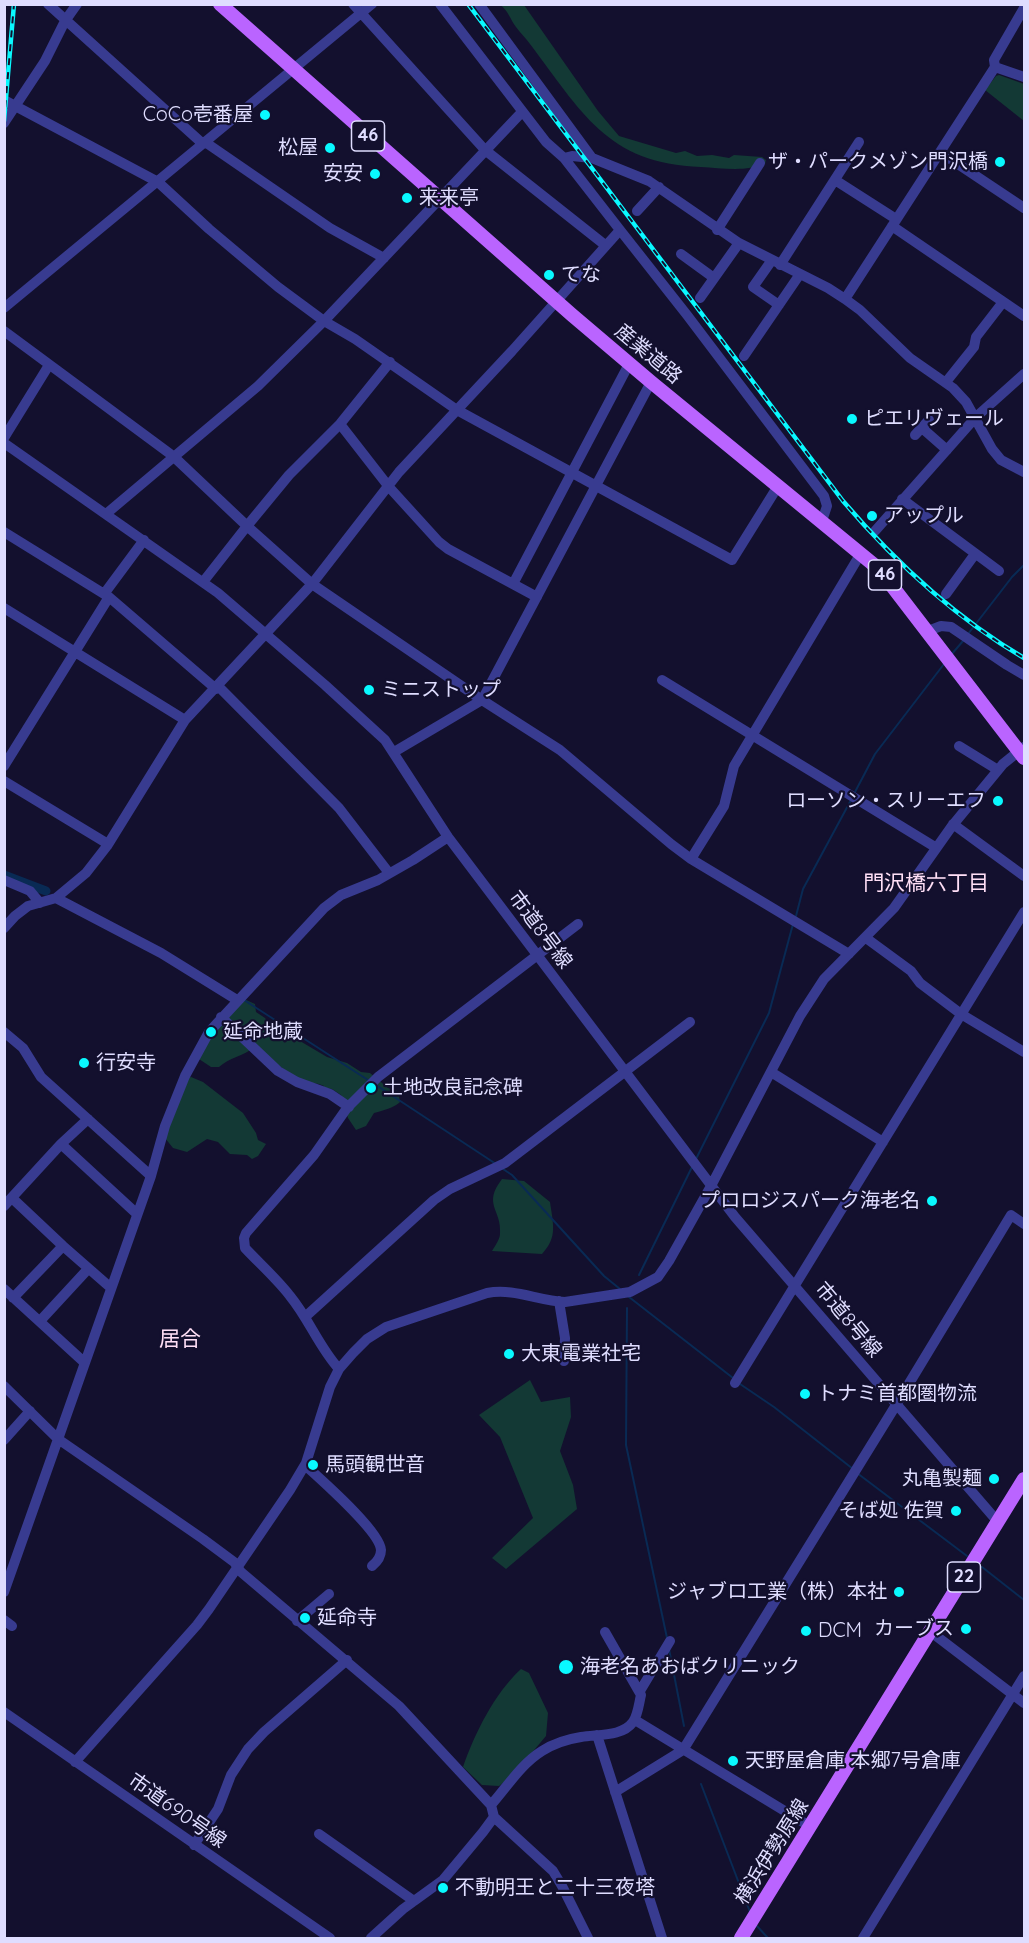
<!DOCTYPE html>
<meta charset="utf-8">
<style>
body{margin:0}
#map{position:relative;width:1029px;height:1943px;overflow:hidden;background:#13102e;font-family:Quicksand,sans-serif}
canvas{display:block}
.frame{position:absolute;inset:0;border:6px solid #dfddff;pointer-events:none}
</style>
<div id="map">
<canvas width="1029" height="1943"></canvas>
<div class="frame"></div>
</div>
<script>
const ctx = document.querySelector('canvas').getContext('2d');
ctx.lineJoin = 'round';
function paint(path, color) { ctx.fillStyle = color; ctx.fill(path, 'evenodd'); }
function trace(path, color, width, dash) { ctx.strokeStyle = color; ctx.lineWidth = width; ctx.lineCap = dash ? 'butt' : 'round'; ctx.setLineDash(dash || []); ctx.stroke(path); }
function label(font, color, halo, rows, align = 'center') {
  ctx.font = font + ' Quicksand,"Noto Sans JP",sans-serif'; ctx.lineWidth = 4.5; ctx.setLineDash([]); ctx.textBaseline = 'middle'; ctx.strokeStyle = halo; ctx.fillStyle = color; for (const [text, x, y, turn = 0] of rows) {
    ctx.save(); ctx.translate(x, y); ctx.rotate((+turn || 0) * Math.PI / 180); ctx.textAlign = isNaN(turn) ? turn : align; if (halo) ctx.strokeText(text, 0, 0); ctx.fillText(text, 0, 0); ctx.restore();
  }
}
const green = new Path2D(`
 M500 5H524L598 111 619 136 676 153 685 151 697 156 712 155 729 158 734 155 762 157 766 160 765 164C746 172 721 168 701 167 607 164 581 111 530 44 526 38 520 33 516 27 510 19 508 10 500 5Z
 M999 75 1024 84V121L985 90 996 76Z
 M244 999 255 1004 256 1012 265 1018 271 1027 280 1028 293 1040 300 1041 327 1057 347 1063 361 1072 370 1073 388 1088 398 1091 400 1102C396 1107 381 1111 374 1113L366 1126 356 1130 348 1118 341 1095 332 1089 324 1088V1086L319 1084 299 1081 255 1047C243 1056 229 1058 219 1067H211L199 1059 202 1047Z
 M191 1077 203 1082 243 1113 256 1133 258 1140 266 1144 258 1156 252 1159 247 1155 230 1154 218 1142 207 1139 187 1152 173 1148 165 1138 185 1078Z
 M502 1179 524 1181 550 1202C553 1224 558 1237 542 1254L492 1251C495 1246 500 1239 500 1234 502 1209 482 1205 502 1179Z
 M530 1380 541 1402 570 1397 571 1417 560 1451 573 1485 577 1509 506 1569 492 1558 533 1518 500 1437 479 1415Z
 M521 1669 529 1673 548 1713 546 1736 513 1775 499 1786 482 1785 463 1767C475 1733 494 1694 521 1669Z`);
const stream = new Path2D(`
 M968 634 1012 577 1024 565
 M951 655 963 641
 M855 792 875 754 944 664
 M796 916 803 889 851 800
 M244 1000 368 1080
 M376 1085 496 1164
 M696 1159 769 1013 793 924
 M503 1169 512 1175 604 1276 620 1289
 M639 1275 692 1167
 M629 1297 733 1378
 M627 1308 626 1445 667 1638
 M740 1384 774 1407 853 1469
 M857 1473 967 1556
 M982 1567 1024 1600
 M669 1649 684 1726
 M701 1784 750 1912
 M756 1925 768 1938`);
const canal = new Path2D(`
 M4 875 46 891`);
const minor = new Path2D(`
 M48 4 203 144
 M353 4 485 150 605 245
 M440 4 546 142 564 158 620 230
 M479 4 592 158
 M995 67 1024 77
 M4 100 158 182 209 229 278 287 324 321 355 339 457 410 732 560 778 486
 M4 123 45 61 65 21 77 4
 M205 142 330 228 384 258
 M940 152 1024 208
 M564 158 572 156 592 158 649 181 739 243 828 288 845 299 860 310 910 358 953 388 966 402 992 449 1001 460 1024 472
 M835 180 896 219
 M637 211 659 187
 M892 226 1024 316
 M717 230 760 163
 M681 254 714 278
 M772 260 753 287 779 305
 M780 265 859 142
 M700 298 739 243
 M845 299 995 67 994 60 1024 8
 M4 308 372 4
 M4 331 173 456 247 526 289 475 340 424 390 362
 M744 356 800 274
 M946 382 974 347 976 337 1003 302
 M340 424 389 487 439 542 448 549 537 597
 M922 428 947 450
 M915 435 929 420
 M4 438 49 365
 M4 443 218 593 325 685 385 740 448 837 735 1217 998 1522
 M902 499 999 571
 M106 514 258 386 324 321 522 112
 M875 531 976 417 1024 374
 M4 532 109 597 216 689
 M203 582 247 526 312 584 482 700 560 750 671 844 691 859 849 954
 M513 584 629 364
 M104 594 144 540
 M946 594 975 554
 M4 608 185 720
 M928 631 941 626 951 627 1007 665 1024 675
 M662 680 935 847
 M218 686 339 808 389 873
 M959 746 998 770
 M394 752 482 700 651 382
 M4 766 109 597
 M4 781 108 844
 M953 824 1024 876
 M691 859 724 806 734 766 861 553
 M4 880 30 891 40 903
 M56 898 161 953 237 1000
 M4 928 15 916 28 906 56 898 86 873 107 846 185 720 312 584 399 472 512 351 620 230 687 315 824 496 827 506 822 521
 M866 938 911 971 920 983 961 1014 1024 1052
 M221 1017 278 1071 297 1082 330 1094 349 1107
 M4 1032 23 1048 41 1077 151 1176
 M771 1072 883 1142
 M61 1144 137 1214
 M12 1198 63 1246 111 1288
 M4 1206 61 1144 88 1119
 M4 1289 85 1363
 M13 1298 63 1246
 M559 1301 565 1338 564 1361
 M305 1317 434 1200 450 1189 505 1163 690 1022
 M40 1321 88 1269
 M339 1369C319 1347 309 1319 290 1296 277 1279 260 1264 245 1248L244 1238 246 1233 314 1155 347 1108 378 1077 578 924
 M735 1383 1024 912
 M4 1386 58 1439 203 1539 234 1562 241 1572 399 1706 491 1805 494 1817 553 1871 562 1886 588 1938
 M4 1440 30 1411
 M305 1465C320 1479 380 1531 381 1550 381 1557 377 1562 372 1566
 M4 1592 151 1176 165 1126 185 1076 209 1032 324 908 341 895 378 880 413 860 448 837
 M4 1620 12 1626
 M297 1621 329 1594
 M931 1632 1024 1703
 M640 1691 670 1641
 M4 1712 330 1938
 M635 1720 811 1827
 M597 1735 662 1938
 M75 1762 197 1625 209 1609 290 1490 306 1463 330 1387 339 1369 353 1353 367 1339 386 1327 487 1293C515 1288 538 1301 565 1302L630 1292 658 1277 669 1261 711 1186 800 1016 824 979 894 908 952 826 1003 764 1024 747
 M615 1792 683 1750 896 1405 1011 1215 1024 1224
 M491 1805C507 1787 521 1764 542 1751 553 1744 568 1739 581 1737 598 1734 622 1737 633 1722 638 1715 639 1703 641 1695L605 1632
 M319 1834 414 1901
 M194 1845 218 1809 231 1775 248 1749 264 1732 347 1660
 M371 1938 403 1909 443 1880 483 1832 494 1817
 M863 1938 1024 1676`);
const major = new Path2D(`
 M220 4 572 315 651 382 879 569 1024 758
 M741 1938 1024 1479`);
const rail = new Path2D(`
 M468 4 843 501C896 563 954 617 1024 658
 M4 121 14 4`);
const markers = [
 [265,115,6,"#09f9ff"],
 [330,148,6,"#09f9ff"],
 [1000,162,6,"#09f9ff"],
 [375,174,6,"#09f9ff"],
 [407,198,6,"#09f9ff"],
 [549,275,6,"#09f9ff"],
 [852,419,6,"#09f9ff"],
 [872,516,6,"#09f9ff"],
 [369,690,6,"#09f9ff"],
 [998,801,6,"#09f9ff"],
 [211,1032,6,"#09f9ff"],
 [84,1063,6,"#09f9ff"],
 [371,1088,6,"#09f9ff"],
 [932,1201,6,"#09f9ff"],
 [509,1354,6,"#09f9ff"],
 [805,1394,6,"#09f9ff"],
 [313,1465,6,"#09f9ff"],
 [994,1479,6,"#09f9ff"],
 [956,1511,6,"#09f9ff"],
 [899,1592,6,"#09f9ff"],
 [305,1618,6,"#09f9ff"],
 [966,1629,6,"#09f9ff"],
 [806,1631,6,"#09f9ff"],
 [566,1667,8,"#09f9ff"],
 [733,1761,6,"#09f9ff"],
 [443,1888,6,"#09f9ff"]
];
const shields = [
 [368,136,33],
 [885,575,33],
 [964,1577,33]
];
const shieldNames = [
 ["46",368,136],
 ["46",885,575],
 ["22",964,1577]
];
const poiNames = [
 ["CoCo壱番屋",253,115,"right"],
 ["松屋",318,148,"right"],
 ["ザ・パークメゾン門沢橋",988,162,"right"],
 ["安安",363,174,"right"],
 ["来来亭",419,198],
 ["てな",561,275],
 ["ピエリヴェール",864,419],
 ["アップル",884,516],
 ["ミニストップ",381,690],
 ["ローソン・スリーエフ",986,801,"right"],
 ["延命地蔵",223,1032],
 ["行安寺",96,1063],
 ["土地改良記念碑",383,1088],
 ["プロロジスパーク海老名",920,1201,"right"],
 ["大東電業社宅",521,1354],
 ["トナミ首都圏物流",817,1394],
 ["馬頭観世音",325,1465],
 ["丸亀製麺",982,1479,"right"],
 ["そば処 佐賀",944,1511,"right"],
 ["ジャブロ工業（株）本社",887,1592,"right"],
 ["延命寺",317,1618],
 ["カーブス",954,1629,"right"],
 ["DCM",818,1631],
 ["海老名あおばクリニック",580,1667],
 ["天野屋倉庫 本郷7号倉庫",745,1761],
 ["不動明王と二十三夜塔",455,1888]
];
const streetNames = [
 ["産業道路",648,354,40],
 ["市道8号線",540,930,53],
 ["市道8号線",848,1320,50],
 ["市道690号線",177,1811,35],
 ["横浜伊勢原線",772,1852,-58]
];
const neighbourhoodNames = [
 ["門沢橋六丁目",926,884],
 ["居合",180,1340]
];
paint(green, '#133935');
trace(stream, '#092a54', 2);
trace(canal, '#092a54', 9);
trace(minor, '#383b90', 10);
trace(major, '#ba64ff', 14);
trace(rail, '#09f9ff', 4.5);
trace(rail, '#13102e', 2, [7]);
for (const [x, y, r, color] of markers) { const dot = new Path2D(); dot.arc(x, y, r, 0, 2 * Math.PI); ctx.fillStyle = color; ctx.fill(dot); trace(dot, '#13102e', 2); }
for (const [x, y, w] of shields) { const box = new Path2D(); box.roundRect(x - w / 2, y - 15, w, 30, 4.5); ctx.fillStyle = '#13102e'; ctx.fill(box); trace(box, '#dfddff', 1.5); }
label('bold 18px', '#dfddff', null, shieldNames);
label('20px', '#dfddff', '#13102e', poiNames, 'left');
label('20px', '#dfddff', '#13102e', streetNames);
label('21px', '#ffdff6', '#13102e', neighbourhoodNames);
</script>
